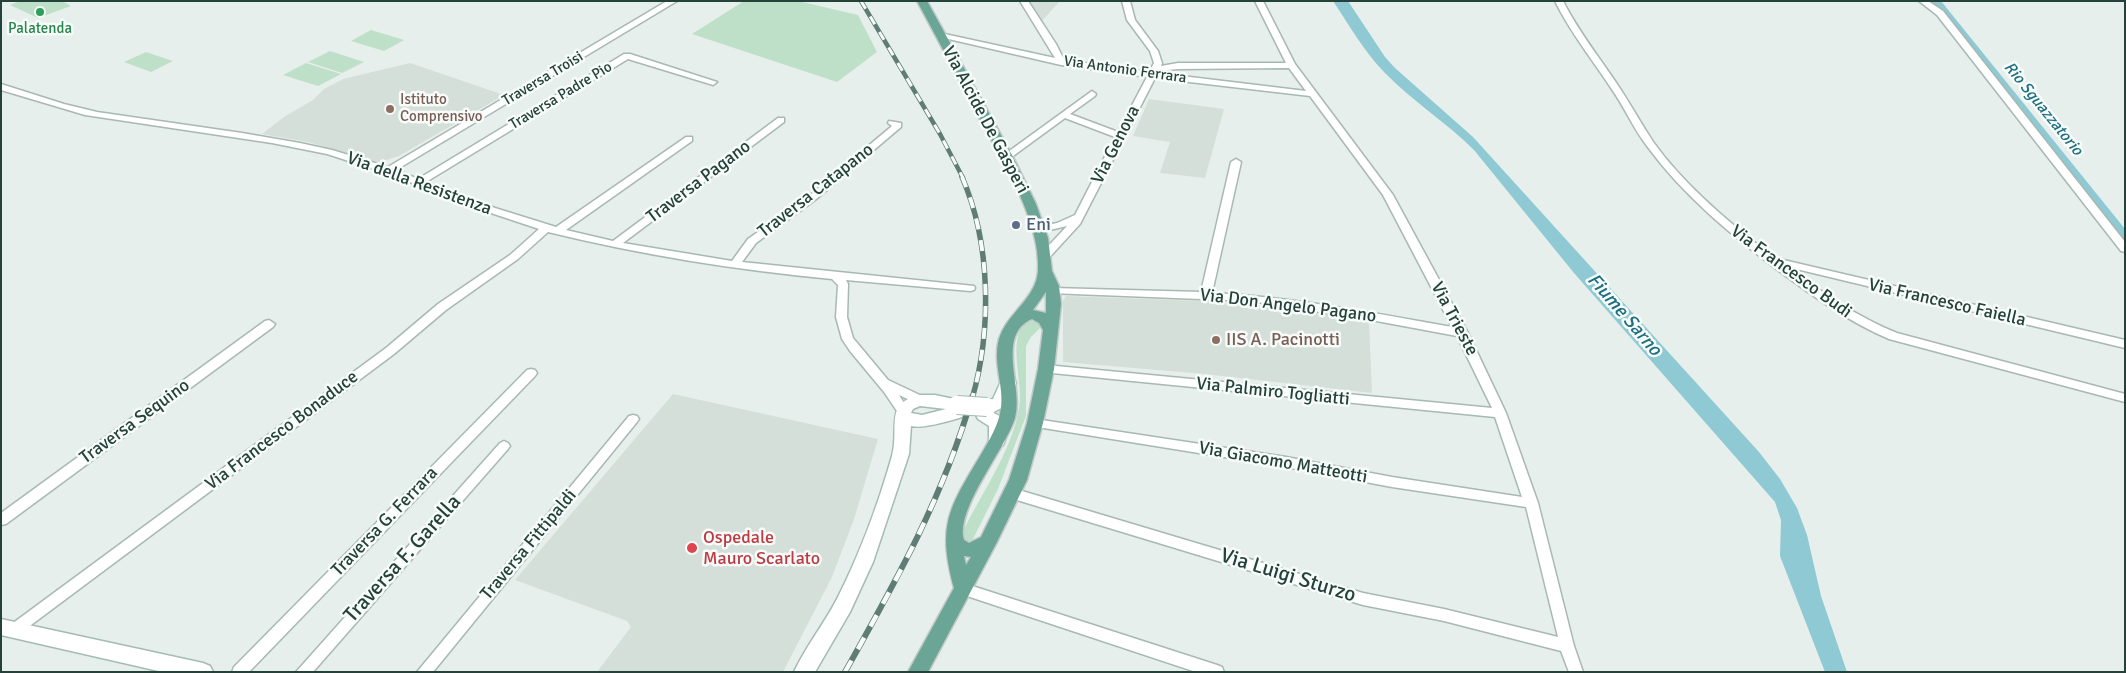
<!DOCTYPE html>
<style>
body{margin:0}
#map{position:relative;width:2126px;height:673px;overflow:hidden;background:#e6efeb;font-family:Signika,sans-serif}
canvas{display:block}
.frame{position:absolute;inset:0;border:2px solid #24423a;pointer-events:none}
</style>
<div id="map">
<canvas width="2126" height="673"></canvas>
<div class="frame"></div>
</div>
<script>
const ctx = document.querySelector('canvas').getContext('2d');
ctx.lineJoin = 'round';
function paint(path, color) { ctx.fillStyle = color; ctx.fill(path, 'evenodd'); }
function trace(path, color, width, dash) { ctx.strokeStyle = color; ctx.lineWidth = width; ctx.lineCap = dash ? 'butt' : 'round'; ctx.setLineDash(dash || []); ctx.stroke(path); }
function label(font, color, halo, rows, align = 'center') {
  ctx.font = font + ' Signika,sans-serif'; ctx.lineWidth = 5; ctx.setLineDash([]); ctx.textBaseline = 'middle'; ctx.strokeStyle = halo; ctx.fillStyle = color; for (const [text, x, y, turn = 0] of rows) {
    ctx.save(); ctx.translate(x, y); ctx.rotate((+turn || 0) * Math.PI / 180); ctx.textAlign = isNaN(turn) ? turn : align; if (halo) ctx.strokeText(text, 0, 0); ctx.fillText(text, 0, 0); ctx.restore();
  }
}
const built = new Path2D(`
 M1028 1H1060L1042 21Z
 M410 63 504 95 399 156 383 161 377 162 308 142 262 134 284 117 313 100 324 89 343 79Z
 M1149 99 1224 109 1205 178 1160 173 1170 142 1133 136Z
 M1066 296 1229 302 1304 310 1369 321 1372 393 1205 374 1063 362V300Z
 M673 394 878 439 854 519 832 577 783 672H597L631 627 627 621 515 580Z`);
const green = new Path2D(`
 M20 1H62L71 6 38 18 10 5Z
 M744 1H798L858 15 877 52 837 82 692 34Z
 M371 30 404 40 384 51 351 41Z
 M330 51 364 62 342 73 308 62Z
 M146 52 173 61 151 72 124 62Z
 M306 63 341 74 318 86 283 75Z
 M1032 321 1039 323 1040 328 1031 337 1026 346V416L998 489 971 543 963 539 964 529C984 489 1017 443 1020 399 1022 381 1005 326 1032 321Z`);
const water = new Path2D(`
 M1333 1H1348L1385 57 1395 68 1473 137 1759 452 1780 479 1797 508 1807 535 1821 596 1847 672H1825L1780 556 1781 520 1775 502 1574 273 1474 150C1446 122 1412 101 1384 72 1364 51 1349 25 1333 1Z`);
const stream = new Path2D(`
 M1929 1 1941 8`);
const canal = new Path2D(`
 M1932 1H1941L2125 229V240L2121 239Z`);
const street = new Path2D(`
 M667 1H677L396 170 418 179 624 54H630L717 82 713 85 710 84 628 59 426 182 495 208 556 227 686 137H692V141L566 230 613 241 778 118H784V122L623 243 732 261 748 239 809 196 892 126 888 123 889 121 901 123V127L815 200 756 243 742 262 974 286 975 288 974 290 970 291 846 280 848 284 847 317 853 338 888 380 924 397 926 400 924 403H916L899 395 909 411 907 414H899L884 392 850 351 842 339 836 317 838 285 832 279C736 270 642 255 548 232L518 259 446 310 394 354 19 634 14 636 9 634 7 630 9 626 386 348 438 304 510 255 539 229 488 212 389 174H384L380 171 327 154 272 143 85 115 1 90V84L64 104 97 112 242 133 300 143 332 150 388 167Z
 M1020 1H1028L1056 44 1064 60 1149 72 1154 63 1150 51 1127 20 1122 1H1130L1135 20 1158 51 1162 63 1161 66 1178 63H1286L1255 1H1263L1295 64 1393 195 1468 333 1506 413 1538 503 1574 646 1583 672H1569L1561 651 1444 621 1363 605 1007 497 1006 493 1007 489 1012 488 1363 593 1444 609 1558 637 1526 507 1392 487 1286 467 1031 426 1029 423 1031 420 1035 419 1286 457 1392 477 1522 497 1495 417 1042 372 1040 369 1046 365 1492 408 1457 336 1371 320 1251 301 1049 293 1048 291 1049 289 1053 288 1201 292 1231 162 1236 159 1241 162 1212 293C1293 297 1373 313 1452 327L1383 195 1310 96 1155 78 1080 224 1047 260H1039L1038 258 1039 256 1067 226 1037 233 1032 230 1033 228 1057 223 1075 215 1115 137 1065 118 1009 159 1006 160 1001 157 1092 91 1096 94 1095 96 1070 114 1118 132 1147 77 1061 65 940 37 936 35 940 33 1055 58ZM1289 68 1306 91 1157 73 1158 71 1178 69Z
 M1555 1H1563C1578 31 1599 57 1617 84 1630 103 1641 124 1654 143 1684 185 1734 227 1775 258L2125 340V348L1788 267C1823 293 1857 317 1897 333L2125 394V402L1889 339C1849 322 1814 297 1779 271 1731 235 1683 195 1647 146 1633 128 1624 106 1611 88 1592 59 1570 32 1555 1Z
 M1919 1H1928L1943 11 2125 242V252L2121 251 1937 15Z
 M269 320 275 324 273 327 6 524 1 525V513L265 321Z
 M531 369 535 370 537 373 535 376 249 672H232L234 667 527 370Z
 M633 415 637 416 639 419 637 422 433 672H417L629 416Z
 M504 441 508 443 510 446 508 449 313 672H296L500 443Z
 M963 583 1217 665 1222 667 1224 672H1196L958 593 956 589 958 585Z`);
const secondary = new Path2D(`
 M1008 378 1014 379 1016 383C1012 398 1007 408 992 412 995 414 1001 416 1003 419 1008 425 1006 440 1003 445L997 447 991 445 989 441V426L978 419 976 415 981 410 979 407 981 403 993 399 1002 379Z
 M920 395H935L963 401 965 405 962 409 964 413 962 417C949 421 924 429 911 426L909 454 873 562 850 612 815 672H794C806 646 824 624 837 599 859 556 879 502 892 456 900 428 883 403 920 395ZM920 406 946 409 922 415 911 413 913 409Z
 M1 619 203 663 210 666 213 672H163L1 635Z`);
const primary = new Path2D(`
 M917 1H927L1012 155 1036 204 1048 238 1052 271 1059 286 1061 304 1054 369 1043 423 1027 480 997 542 928 672H908L954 588C938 527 947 511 979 458 987 444 996 430 1000 414 1006 389 992 364 999 339 1007 313 1036 299 1038 271 1041 221 1002 160 979 118 959 79 938 40 917 1ZM1046 292V313L1033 310ZM1032 319 1039 323 1043 330 1038 369 1027 423 1009 480 981 537 969 543 964 540C955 509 1005 450 1015 418 1024 388 995 335 1032 319ZM964 556 971 557 966 565Z`);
const railFar2 = new Path2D(`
 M861 1 940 134 963 178`);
const railFar1 = new Path2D(`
 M962 177C991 243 992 330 972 399`);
const rail = new Path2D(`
 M845 672C896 581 943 498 972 397`);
const secondaryBridge = new Path2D(`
 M957 405 987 407`);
const markers = [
 [40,12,5,"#2e9e5b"],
 [390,109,5,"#8d6e63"],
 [1016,225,5,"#5c6f8a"],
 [1216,340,5,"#8d6e63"],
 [692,548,6,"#e0444e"]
];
const farLeisurenames = [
 ["Palatenda",40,29]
];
const farStreetnames = [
 ["Via Antonio Ferrara",1125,70,8],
 ["Traversa Troisi",543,79,-31],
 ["Traversa Padre Pio",561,96,-31]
];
const farEducationnames = [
 ["Istituto",400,100],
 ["Comprensivo",400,117]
];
const farWaternames = [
 ["Rio Sguazzatorio",2043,109,51]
];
const streetNames = [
 ["Via Alcide De Gasperi",985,120,62],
 ["Via Genova",1116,145,-63],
 ["Traversa Pagano",699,182,-37],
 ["Via della Resistenza",419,184,20],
 ["Traversa Catapano",816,191,-38],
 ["Via Francesco Budi",1791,272,36],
 ["Via Francesco Faiella",1947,303,13],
 ["Via Don Angelo Pagano",1288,306,7],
 ["Via Trieste",1454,319,62],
 ["Via Palmiro Togliatti",1273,392,6],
 ["Traversa Sequino",135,422,-36],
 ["Via Francesco Bonaduce",282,431,-37],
 ["Via Giacomo Matteotti",1283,463,10],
 ["Traversa G. Ferrara",385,522,-46],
 ["Traversa Fittipaldi",529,545,-50]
];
const serviceNames = [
 ["Eni",1026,225]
];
const educationNames = [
 ["IIS A. Pacinotti",1226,340]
];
const healthNames = [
 ["Ospedale",703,538],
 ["Mauro Scarlato",703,559]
];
const waterNames = [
 ["Fiume Sarno",1624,315,49]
];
const nearStreetnames = [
 ["Traversa F. Garella",403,559,-48],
 ["Via Luigi Sturzo",1288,576,17]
];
paint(built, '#d4dfda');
paint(green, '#bfe0c8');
paint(water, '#8ec9d4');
trace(stream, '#8ec9d4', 3);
paint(canal, '#8ec9d4');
trace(street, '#a8b8b2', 3);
trace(secondary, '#a4bbb3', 3);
trace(primary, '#c2cac8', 3);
paint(street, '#fff');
paint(secondary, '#fff');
paint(primary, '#6aa596');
trace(railFar2, '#5f7d75', 4.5);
trace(railFar1, '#5f7d75', 5.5);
trace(rail, '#5f7d75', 6);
trace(railFar2, '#f7fbf9', 3, [9]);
trace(railFar1, '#f7fbf9', 4, [11]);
trace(rail, '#f7fbf9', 4.5, [13]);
trace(secondaryBridge, '#a4bbb3', 20, []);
trace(secondaryBridge, '#fff', 18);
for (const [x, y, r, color] of markers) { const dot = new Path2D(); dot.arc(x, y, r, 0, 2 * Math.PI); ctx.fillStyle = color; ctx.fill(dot); trace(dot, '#f7fbf9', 2); }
label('15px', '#27864d', '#f7fbf9', farLeisurenames);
label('15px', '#24423a', '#f7fbf9', farStreetnames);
label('15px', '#785e54', '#f7fbf9', farEducationnames, 'left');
label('italic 16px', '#1c6f80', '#f7fbf9', farWaternames);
label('18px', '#24423a', '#f7fbf9', streetNames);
label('18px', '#4e5e75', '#f7fbf9', serviceNames, 'left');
label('18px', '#785e54', '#f7fbf9', educationNames, 'left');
label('18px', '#be3a42', '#f7fbf9', healthNames, 'left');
label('italic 19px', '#1c6f80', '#f7fbf9', waterNames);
label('21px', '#24423a', '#f7fbf9', nearStreetnames);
</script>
